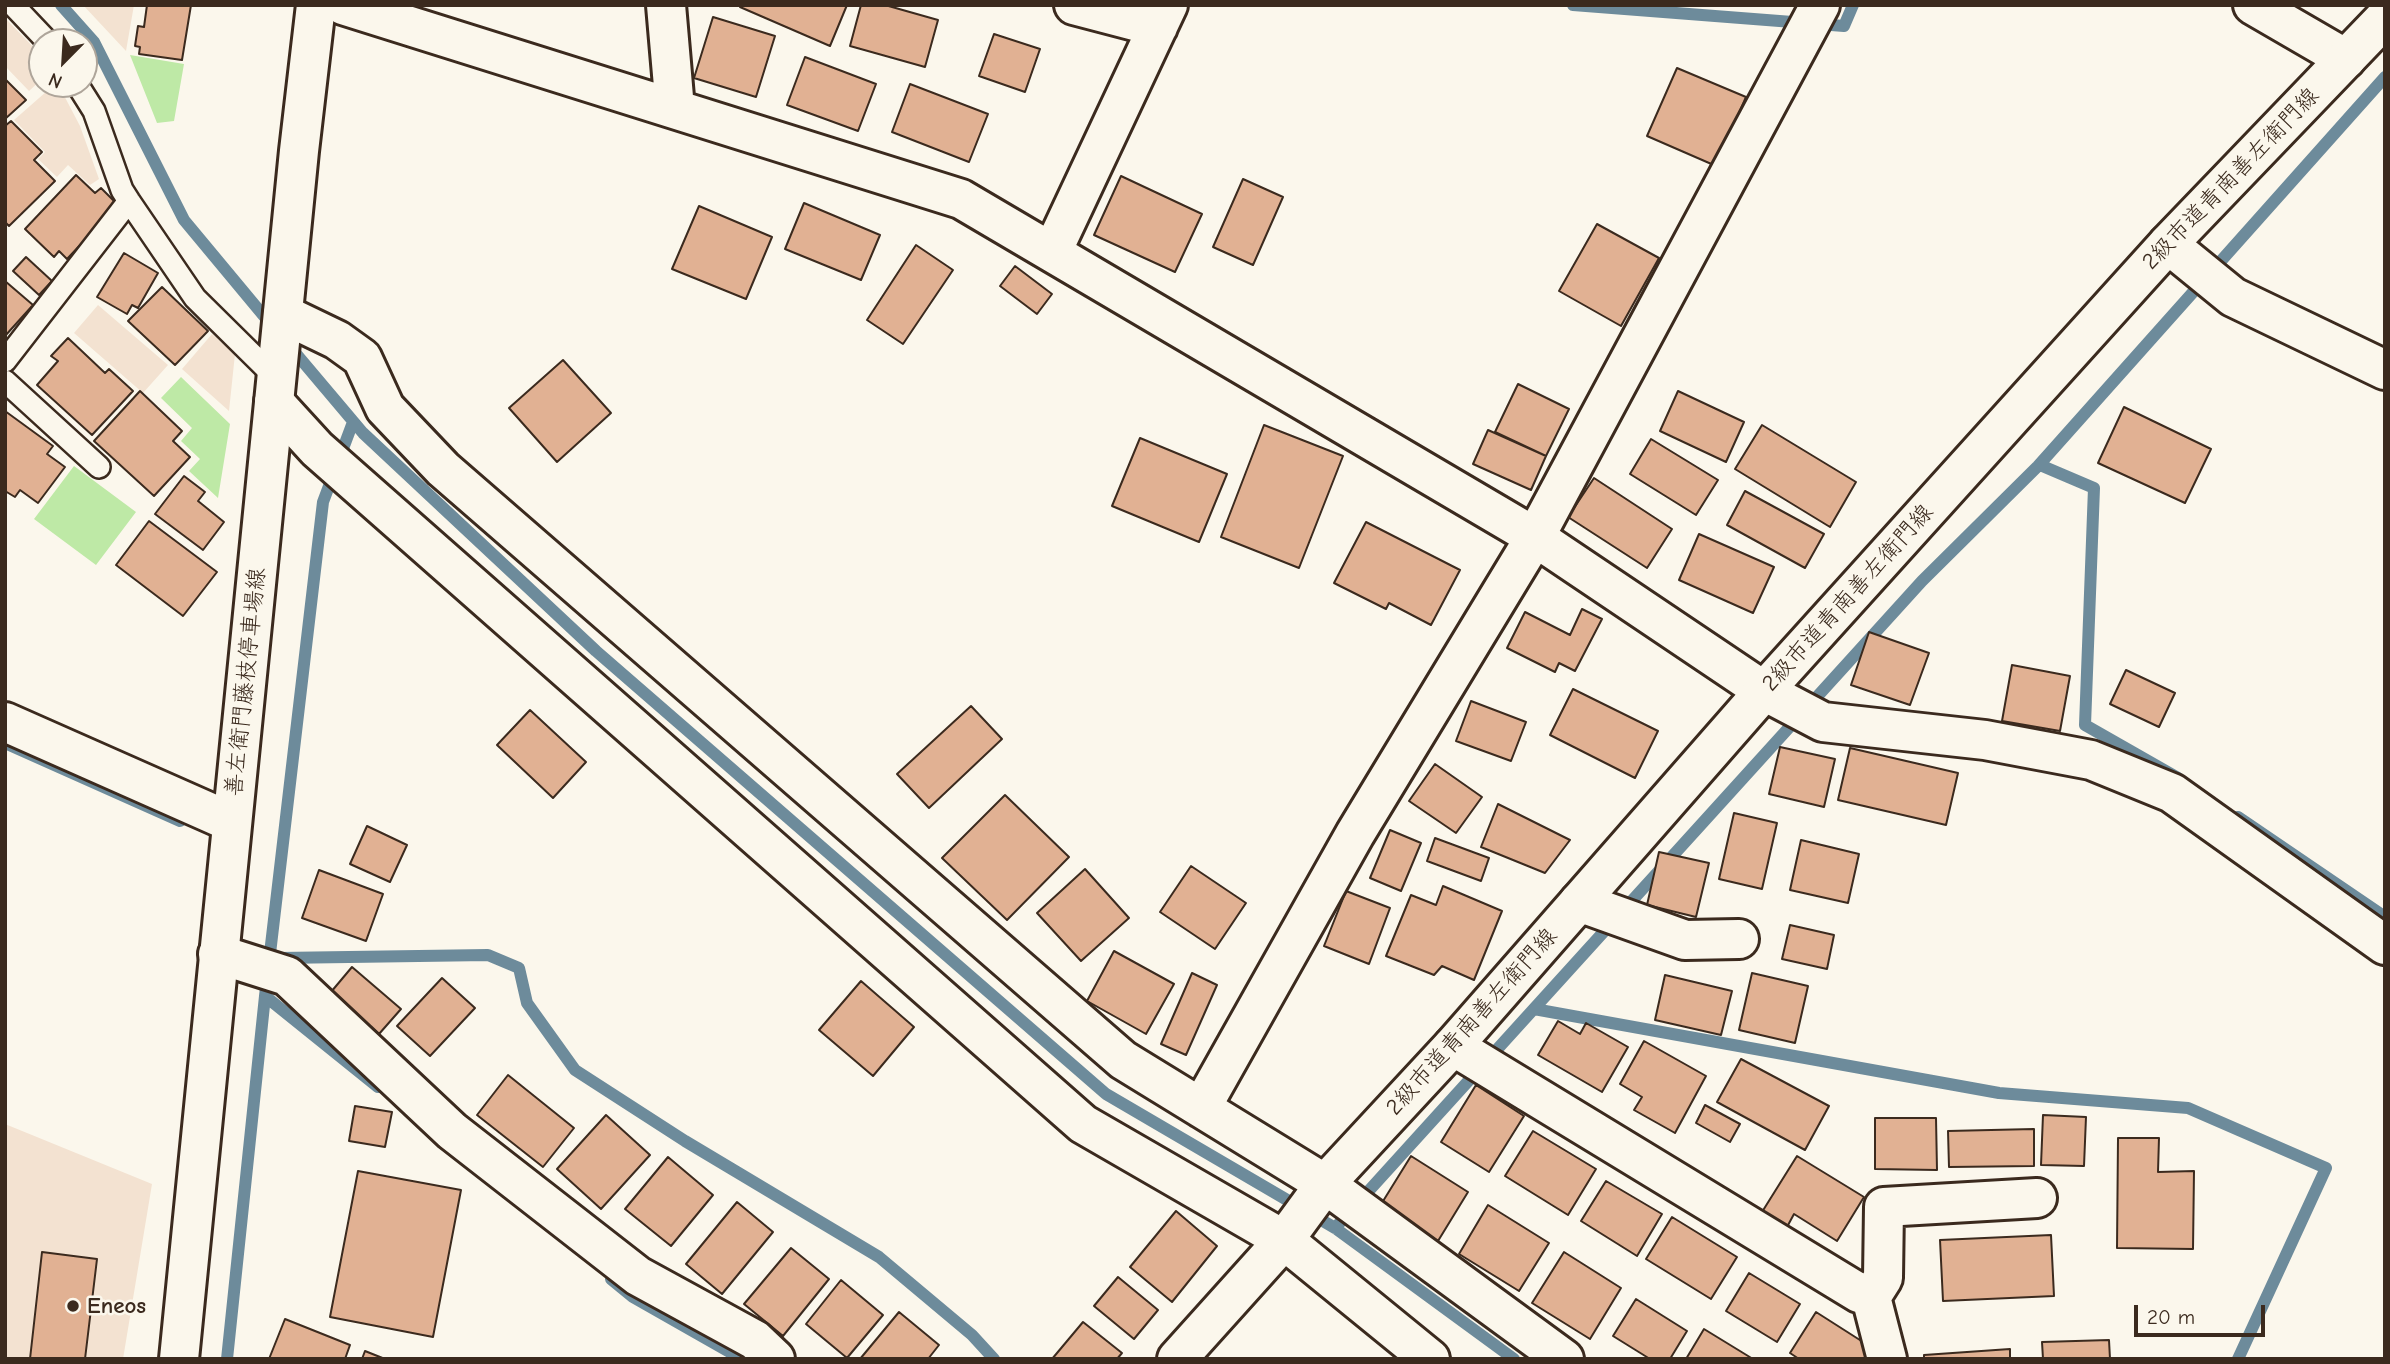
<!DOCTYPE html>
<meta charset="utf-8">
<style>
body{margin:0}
#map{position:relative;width:2390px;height:1364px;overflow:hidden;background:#fbf7ec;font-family:"Comic Neue",sans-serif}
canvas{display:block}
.frame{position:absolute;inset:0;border:7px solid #3b2a1e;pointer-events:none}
.north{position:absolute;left:28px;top:28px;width:70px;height:70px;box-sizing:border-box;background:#fbf7ec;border:2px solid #aea59a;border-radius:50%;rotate:204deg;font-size:19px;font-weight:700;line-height:28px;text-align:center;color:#3b2a1e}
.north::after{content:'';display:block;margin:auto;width:24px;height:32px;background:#3b2a1e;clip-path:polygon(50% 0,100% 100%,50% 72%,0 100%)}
.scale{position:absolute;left:2134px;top:1305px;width:131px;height:32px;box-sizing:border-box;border:4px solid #3b2a1e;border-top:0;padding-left:9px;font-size:21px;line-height:24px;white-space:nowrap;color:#3b2a1e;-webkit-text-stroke:5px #fbf7ec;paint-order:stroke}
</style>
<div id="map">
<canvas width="2390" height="1364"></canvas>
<div class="frame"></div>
<div class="north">N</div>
<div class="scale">20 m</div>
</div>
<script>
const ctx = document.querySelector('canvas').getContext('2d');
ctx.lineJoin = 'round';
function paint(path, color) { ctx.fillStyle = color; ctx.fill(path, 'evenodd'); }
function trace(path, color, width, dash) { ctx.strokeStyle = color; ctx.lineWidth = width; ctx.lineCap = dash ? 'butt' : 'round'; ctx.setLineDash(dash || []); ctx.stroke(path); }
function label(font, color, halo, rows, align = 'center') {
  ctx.font = font + ' "Comic Neue","Klee One",sans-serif'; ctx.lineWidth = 5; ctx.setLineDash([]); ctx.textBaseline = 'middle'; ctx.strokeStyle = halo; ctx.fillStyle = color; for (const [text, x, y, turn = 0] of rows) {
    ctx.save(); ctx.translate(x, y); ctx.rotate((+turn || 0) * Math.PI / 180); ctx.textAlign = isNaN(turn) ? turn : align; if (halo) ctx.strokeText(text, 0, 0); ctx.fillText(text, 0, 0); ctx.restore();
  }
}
const built = new Path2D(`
 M83 5H134L126 51Z
 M7 20 42 56V79L29 91 5 66Z
 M55 84H58L80 126 99 179 90 185 68 165 57 177 38 159 45 152 14 120Z
 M98 305 168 365 143 393 74 333Z
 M212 334 235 354 229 411 182 369Z
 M5 1124 152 1184 123 1359H5Z`);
const green = new Path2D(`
 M130 55 184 64 174 121 157 123Z
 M181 377 230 424 218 498 189 471 200 459 181 441 192 428 161 398Z
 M74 466 136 512 96 565 34 519Z`);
const stream = new Path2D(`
 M61 5 94 42 184 220 273 327
 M1573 5 1844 26 1853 5
 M287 343 363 433 596 651 1106 1094 1335 1228 1514 1359
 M353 422 323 502 265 996 378 1087
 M2038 466 2040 465 2094 488 2085 725 2178 778
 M5 743 180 821
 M2238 817 2385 917
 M279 958 488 955 519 968 527 1003 575 1070 685 1141 879 1257 972 1335 994 1359
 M1534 1009 1999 1093 2188 1108 2326 1168 2238 1359
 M1335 1228 1922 581 2038 466 2385 77
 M611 1279 633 1297 742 1359
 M227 1359 265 996`);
const building = new Path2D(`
 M147 5H191L182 60 139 54 140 47 135 46 138 26 144 27Z
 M740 5H847L830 46 740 7Z
 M861 5H885L938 20 925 67 850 46Z
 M713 17 775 36 756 97 694 78Z
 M994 34 1040 49 1025 92 979 76Z
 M805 57 876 84 858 131 787 105Z
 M1677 68 1746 97 1716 166 1647 136Z
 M5 79 26 100 5 119Z
 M910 84 988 114 969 162 892 132Z
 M11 121 42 152 34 160 55 181 9 226 5 222V126Z
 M76 175 95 193 101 188 118 205 67 259 59 251 54 257 25 229Z
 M1121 176 1202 214 1175 272 1094 235Z
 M1243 179 1283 197 1253 265 1213 247Z
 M804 203 880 235 861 280 785 249Z
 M699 206 772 237 746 299 672 269Z
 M1597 224 1659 258 1621 326 1559 291Z
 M916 245 953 270 903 344 867 320Z
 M124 253 158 273 138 308 132 305 127 314 97 297Z
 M26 257 52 281 39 295 13 271Z
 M1015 266 1052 294 1037 314 1000 286Z
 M5 281 33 305 5 336Z
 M162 287 208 331 175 365 128 321Z
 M68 338 105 373 109 369 133 391 92 435 37 385 58 361 51 356Z
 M563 360 611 413 557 462 509 408Z
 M1518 384 1569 409 1546 456 1495 432Z
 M140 391 182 431 173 441 190 457 154 496 94 441Z
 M1678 391 1744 422 1726 462 1660 431Z
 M2124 407 2211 449 2185 503 2098 463Z
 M5 411 53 446 47 454 65 467 38 503 20 490 15 497 5 491Z
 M1264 425 1343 456 1299 568 1221 537Z
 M1762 425 1856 482 1830 527 1735 469Z
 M1488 430 1546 456 1531 490 1473 464Z
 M1140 438 1227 474 1199 542 1112 506Z
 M1651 439 1718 480 1696 515 1630 474Z
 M184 476 205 492 198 501 224 522 203 550 155 514Z
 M1594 478 1672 529 1647 568 1568 517Z
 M1745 491 1824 534 1805 568 1727 525Z
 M149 521 217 572 183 616 116 565Z
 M1366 522 1460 570 1431 625 1389 603 1386 609 1334 583Z
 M1699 534 1774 567 1753 613 1679 580Z
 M1582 609 1602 619 1575 671 1559 663 1555 672 1507 648 1525 612 1570 635Z
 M1869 632 1929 653 1910 705 1851 685Z
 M2012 665 2070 676 2060 731 2002 721Z
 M2126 670 2175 693 2159 727 2110 704Z
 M1573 689 1658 731 1635 778 1550 735Z
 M1471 701 1526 722 1511 761 1456 741Z
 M971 706 1002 739 929 808 897 774Z
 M530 710 586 762 553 798 497 745Z
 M1780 747 1835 759 1824 807 1769 794Z
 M1850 748 1958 773 1946 825 1838 800Z
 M1435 764 1482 797 1456 833 1409 801Z
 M1005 795 1069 857 1007 920 942 858Z
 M1498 804 1570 840 1545 873 1481 847Z
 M1734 813 1777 823 1762 889 1719 879Z
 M367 826 407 845 390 882 350 864Z
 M1390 830 1421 843 1401 891 1370 878Z
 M1435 838 1489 858 1481 881 1427 861Z
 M1801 840 1859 854 1848 903 1790 890Z
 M1659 852 1709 863 1696 917 1647 905Z
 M1191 866 1246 903 1215 949 1160 912Z
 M1085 869 1129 918 1081 961 1037 913Z
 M319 870 383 894 366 941 302 918Z
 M1443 886 1502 911 1474 980 1442 966 1434 975 1386 956 1411 895 1436 905Z
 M1346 891 1390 908 1369 964 1324 946Z
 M1790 925 1834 935 1827 969 1782 959Z
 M1114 951 1174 984 1146 1034 1087 1001Z
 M352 967 401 1009 379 1034 331 992Z
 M1192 973 1217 985 1186 1055 1161 1044Z
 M1752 973 1808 986 1795 1043 1739 1030Z
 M1665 975 1732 991 1721 1035 1655 1020Z
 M442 978 475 1008 430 1056 397 1026Z
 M861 981 914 1027 873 1076 819 1030Z
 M1558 1021 1580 1034 1586 1023 1628 1047 1602 1092 1538 1055Z
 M1644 1041 1706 1076 1675 1133 1634 1110 1642 1097 1620 1084Z
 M1741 1059 1829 1106 1805 1150 1717 1102Z
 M508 1075 574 1128 543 1167 477 1115Z
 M1476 1085 1524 1116 1489 1172 1441 1142Z
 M1705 1105 1740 1124 1730 1142 1696 1123Z
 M355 1106 392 1112 385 1147 349 1141Z
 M606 1115 650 1155 601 1209 557 1169Z
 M2043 1115 2086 1117 2084 1166 2041 1165Z
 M1875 1118H1936L1937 1170 1875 1169Z
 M2034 1129V1166L1949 1167 1948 1131Z
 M1533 1131 1596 1169 1568 1215 1505 1176Z
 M2118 1138H2159L2158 1172 2194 1171 2193 1249 2117 1248Z
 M1411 1156 1468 1192 1438 1241 1380 1206Z
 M1797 1156 1864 1197 1837 1241 1794 1214 1787 1227 1762 1212Z
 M668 1157 713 1195 671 1246 625 1209Z
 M358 1171 461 1190 433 1337 330 1317Z
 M1606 1181 1662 1214 1637 1256 1581 1221Z
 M737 1202 773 1232 722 1294 686 1264Z
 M1488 1205 1549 1243 1519 1291 1459 1254Z
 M1176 1211 1217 1246 1172 1302 1130 1267Z
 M1672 1217 1737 1257 1711 1299 1646 1259Z
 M2051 1235 2054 1296 1943 1301 1940 1240Z
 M791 1248 829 1279 783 1336 744 1304Z
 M42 1252 97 1259 85 1359H30Z
 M1564 1252 1621 1288 1590 1339 1532 1303Z
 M1749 1273 1800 1304 1777 1342 1726 1311Z
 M1118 1277 1158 1310 1134 1339 1094 1306Z
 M841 1280 883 1315 847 1358 806 1324Z
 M1636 1299 1687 1331 1670 1359H1650L1613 1336Z
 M899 1312 939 1345 928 1359H860Z
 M1816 1312 1874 1349 1868 1359H1799L1790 1353Z
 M285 1319 350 1345 345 1359H269Z
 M1083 1322 1122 1353 1117 1359H1052Z
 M1704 1329 1753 1359H1686Z
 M2109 1340 2110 1359H2043L2042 1342Z
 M2010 1349V1359H1924V1355Z
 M365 1351 385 1359H362Z`);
const lane = new Path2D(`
 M13 5 48 42
 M77 84 94 111 122 190 129 201 195 298 276 378
 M5 361 129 201
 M5 381 99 467`);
const street = new Path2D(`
 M343 5 961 199 1535 537 1764 691 1823 722 1985 740 2091 760 2172 793 2385 945
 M666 5 675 109
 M1074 5 1158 27
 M2253 5 2346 59
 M2168 244 2233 297 2385 370
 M1052 252 1168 5
 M283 314 337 340 362 358 385 408 443 469 1123 1060 1325 1184 1564 1359
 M274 402 317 449 1083 1124 1284 1240 1430 1359
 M5 722 231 822
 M1579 902 1685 940 1739 939
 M218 954 287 976 452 1131 638 1276 755 1340 775 1359
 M1453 1046 1859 1293 1871 1297 1883 1278 1884 1207 2037 1198
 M1201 1108 1355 834 1535 537 1820 5
 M1871 1297 1887 1359`);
const secondary = new Path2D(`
 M179 1359 299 151 316 5
 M1177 1359 1284 1240 1325 1184 1453 1046 1764 691 2168 244 2385 18`);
const markers = [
 [73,1306,7,"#3b2a1e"]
];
const streetNames = [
 ["2級市道青南善左衛門線",2231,179,-46],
 ["2級市道青南善左衛門線",1848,598,-48],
 ["善左衛門藤枝停車場線",246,682,-84],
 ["2級市道青南善左衛門線",1472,1022,-48]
];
const poiNames = [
 ["Eneos",87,1306]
];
paint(built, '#f3e2d1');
paint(green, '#bee9a6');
trace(stream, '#6d8b9b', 12);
paint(building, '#e1b193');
trace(building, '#3b2a1e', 2);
trace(lane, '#3b2a1e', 26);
trace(street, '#3b2a1e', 44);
trace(secondary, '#3b2a1e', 44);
trace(lane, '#fbf7ec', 21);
trace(street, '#fbf7ec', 38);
trace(secondary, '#fbf7ec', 38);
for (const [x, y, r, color] of markers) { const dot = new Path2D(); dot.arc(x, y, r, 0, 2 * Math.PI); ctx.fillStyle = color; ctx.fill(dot); trace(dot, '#fbf7ec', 2.5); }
label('23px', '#3b2a1e', '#fbf7ec', streetNames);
label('bold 23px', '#3b2a1e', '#fbf7ec', poiNames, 'left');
</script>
